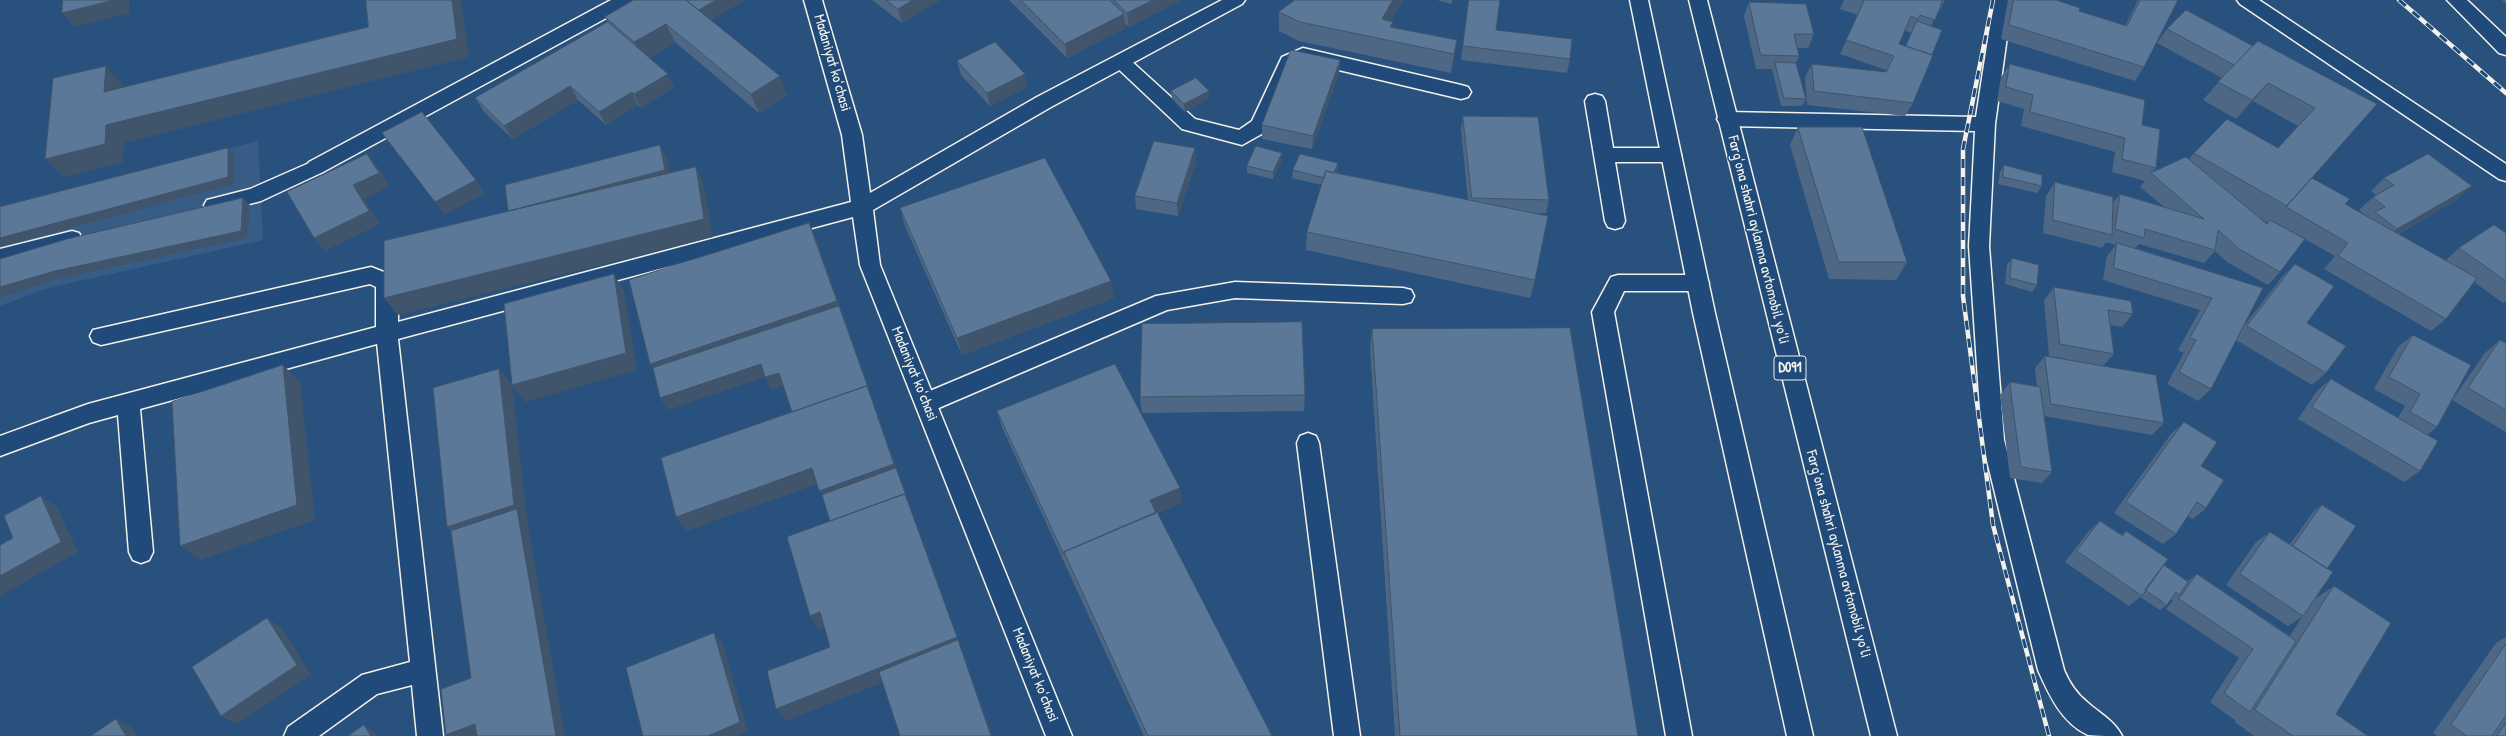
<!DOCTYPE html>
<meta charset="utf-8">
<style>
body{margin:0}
canvas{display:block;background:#28517e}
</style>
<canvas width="2506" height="736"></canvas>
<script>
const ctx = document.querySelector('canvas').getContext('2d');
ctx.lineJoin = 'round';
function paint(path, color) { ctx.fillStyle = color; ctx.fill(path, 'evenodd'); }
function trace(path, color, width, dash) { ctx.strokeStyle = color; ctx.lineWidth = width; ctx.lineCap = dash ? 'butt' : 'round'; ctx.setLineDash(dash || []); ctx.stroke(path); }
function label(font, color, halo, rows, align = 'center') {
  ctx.font = font + ' "Patrick Hand",sans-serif'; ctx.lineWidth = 3; ctx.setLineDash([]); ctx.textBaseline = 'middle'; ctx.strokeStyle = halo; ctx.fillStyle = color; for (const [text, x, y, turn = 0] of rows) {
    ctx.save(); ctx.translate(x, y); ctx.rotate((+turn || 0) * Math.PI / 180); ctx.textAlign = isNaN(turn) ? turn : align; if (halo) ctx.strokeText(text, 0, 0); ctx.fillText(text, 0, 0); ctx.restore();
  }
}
const built = new Path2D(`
 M258 141 263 240 48 288 0 306V207Z`);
const service = new Path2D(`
 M1303 48 1461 85 1468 87 1471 92 1468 97 1461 99 1305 62 1296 66 1267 131 1242 145 1182 129 1112 63 1114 58 1121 56 1128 58 1195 119 1239 130 1252 121 1282 57Z
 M1595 94 1602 96 1605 101 1613 148H1671L1678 150 1681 155 1678 160 1671 162H1615L1625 221 1622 227 1615 229 1608 227 1605 221 1585 101 1588 96Z
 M316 160 323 162 326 167 323 172 261 201 214 213 207 210 204 205 207 200 250 189Z
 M72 231 79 233 82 239 79 245 0 265V249Z
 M371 267 394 276 398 282V333L395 339 140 409 153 552 149 560 141 563 133 560 129 552 118 415 89 423 0 456V436L88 404 376 327V287L370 284 101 345 93 342 90 336 93 330Z
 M1618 275H1698L1705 277 1709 283 1705 289 1698 291H1624L1614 312 1692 736H1666L1592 312 1611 277Z
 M1235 282 1403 288 1411 290 1414 296 1411 302 1403 304 1235 298 1167 310 934 410 926 412 918 410 915 403 918 396 1156 296Z
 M1308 433 1316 436 1319 443 1360 736H1334L1297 443 1300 436Z`);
const minor = new Path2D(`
 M611 0H635L632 4 323 172 316 174 309 172 306 167 309 162Z
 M804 0H822L862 135 870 193 1037 97 1222 0H1245L1242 4 1051 107 873 210 880 265 1072 736H1046L860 265 853 217 398 339 443 736H417L412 685 377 694 319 736H284L288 727 362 675 410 662 376 333 379 327 851 202 842 135Z
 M1994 0H2012L1995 124 1989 246 2004 440 2064 670C2069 682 2076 693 2087 702 2099 713 2115 721 2122 736 2113 736 2096 736 2088 735 2062 723 2049 695 2038 670L1982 440 1969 246 1975 131 1727 126 1720 124 1717 119 1720 114 1727 112 1976 117Z
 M2237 0H2259L2506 164V181L2499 179 2240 4Z
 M2447 0H2467L2506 37V55L2499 53Z`);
const trunk = new Path2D(`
 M1630 0H1648L1715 313 1813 736H1787L1693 313Z
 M1689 0H1707L1897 736H1871Z`);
const rail = new Path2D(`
 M1993 0 1963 149V296L1993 525 2049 736
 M2399 0 2506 93`);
const wall = new Path2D(`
 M634 0H745L711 20 787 95 759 113 675 42 649 58 674 87 641 108 638 105 606 125 578 100 513 139 484 112 475 98 608 22 605 17Z
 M872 0H940L902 23Z
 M1009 0H1181L1129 27 1124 23 1125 28 1067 58Z
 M1295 0H1403L1390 21 1393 28 1457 40 1451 73 1299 41 1279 31V12Z
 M1437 0H1453L1451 4Z
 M1469 0 1496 30 1570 59 1567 73 1461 60Z
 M1844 0H1945L1939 12H1938L1931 26 1913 103 1905 116 1807 105 1805 77 1812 64 1885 72 1886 70 1840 54 1858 15 1840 9ZM1904 30 1911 33 1906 46 1899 44Z
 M2008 0H2056L2079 11 2125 26 2138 0H2178L2144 67 2135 81 2001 39Z
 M2502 0H2506V4Z
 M1749 2 1814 34 1808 48H1797L1799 56 1796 63 1806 99 1802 106H1781L1772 69H1756L1744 16Z
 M2167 29 2253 46 2377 104 2308 182 2369 218 2359 210 2373 197 2376 195 2371 191 2384 178 2458 199 2398 234 2445 261 2459 248 2506 233V301L2503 303 2474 282 2446 319 2431 331 2324 269 2335 256 2273 221 2280 272 2268 285 2227 262 2215 251 2204 263 2139 244 2135 248 2263 288 2243 327 2282 277 2295 264 2307 323 2326 373 2312 385 2236 340 2211 389 2198 401 2167 384 2184 353 2178 350 2200 310 2103 280 2107 256 2116 245 2106 242 2102 248 2043 233 2046 196 2055 182 2113 203 2120 194 2164 207 2140 187 2145 181 2112 172 2115 152 2021 126 2024 109 1997 101 2001 77 2010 64 2142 125 2156 168 2153 172 2189 159 2194 153 2278 148 2298 126 2253 101 2236 119 2203 100 2222 78 2157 43ZM2259 217 2268 223 2267 224Z
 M1340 60 1339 73 1312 149 1262 139V125Z
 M957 61 1025 74 1027 87 990 106 961 75Z
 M1171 91 1209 98 1185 112 1172 99Z
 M1463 116 1549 200 1546 213H1531L1535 280 1530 298 1306 250 1307 232 1322 185 1292 178 1293 170 1338 163 1337 171V173L1468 200 1461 130Z
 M1798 127 1907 262 1896 280 1829 279 1790 145Z
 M1195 148 1196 162 1178 216 1136 209 1135 196Z
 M1282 153V160L1273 179 1247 173V166Z
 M2004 165 2042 186 2037 193 1998 184 2000 172Z
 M900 208 1114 298 962 355 905 226Z
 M2012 258 2037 285 2032 292 2005 284 2007 265Z
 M2054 287 2133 314 2122 327 2110 325 2114 354 2103 366 2164 423 2152 435 2044 416 2052 472 2042 483 2010 478 2000 395 2010 382 2037 387 2035 368 2045 356 2098 365 2049 356 2044 300Z
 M1372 329 1638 736H1395L1370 349Z
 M2413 335 2437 427 2427 435 2420 471 2404 482 2298 419 2317 391 2331 379 2398 418 2405 406 2374 389 2398 347Z
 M2500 340 2506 343V432L2452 400 2485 353Z
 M1305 395 1304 411 1142 413 1140 397Z
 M997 411 1180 488 1181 503 1157 513 1272 736H1144L1002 427Z
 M2184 422 2201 466 2206 508 2193 519 2188 516 2176 534 2163 544 2114 513 2171 434Z
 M2322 505 2327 569 2315 599 2334 586 2336 714 2368 736H2254L2235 722 2236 721 2210 702 2239 658 2166 609 2173 600H2172L2171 599 2167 605 2160 610 2140 597 2129 606 2065 562 2088 532 2100 521 2121 535 2126 531 2164 565 2188 581 2197 574 2290 636 2302 617 2288 626 2226 585 2256 542 2270 532 2290 544 2314 511Z
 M2506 637V736H2437L2433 733 2496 643Z`);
const shadedWall = new Path2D(`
 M114 0H129V13L75 27 62 13Z
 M452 0H461L469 57 124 143 123 162 64 177 45 159 106 125Z
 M716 0H745L703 26 697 12Z
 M913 0H940L902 23 898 9Z
 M1153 0H1181L1129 27 1127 13Z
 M1393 0H1403L1380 38 1382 19Z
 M1124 14 1125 28 1067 58 1065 44Z
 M1393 22 1391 41 1390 27Z
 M666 24 675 42 644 61 634 42Z
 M1457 40 1454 58 1451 73 1454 54Z
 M1340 60 1339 73 1312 149 1313 136Z
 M106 66 123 85 122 110 104 92Z
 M668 74 674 87 641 108 634 94Z
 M1025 74 1027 87 990 106 987 93Z
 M780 76 787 95 759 113 751 94Z
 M2268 83 2253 101 2236 119 2252 100Z
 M570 86 578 100 513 139 504 126Z
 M1209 91V98L1185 112 1184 104Z
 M632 92 638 105 606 125 599 112Z
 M660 145 667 158 672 183 508 211Z
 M228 148 234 155V184L0 247V238Z
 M1195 148 1196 162 1178 216 1177 203Z
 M1282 153V160L1273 179V172Z
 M367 154 378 167 390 186 364 199 380 224 325 251 314 238 353 185Z
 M1338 163 1337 171 1331 187V180Z
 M696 167 704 185 713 237 398 315 384 298Z
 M476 180 485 193 444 215 435 202Z
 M2472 186 2458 199 2383 242 2397 229Z
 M243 198 250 205 247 238 62 278 0 297V287Z
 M809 223 817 241 911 509 962 650 992 736H991L962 651 786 721 776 709 957 637 827 506 819 491 843 319 661 381 650 364Z
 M614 274 624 291 637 370 525 402 512 385Z
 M1111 281 1114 298 962 355 957 338Z
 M761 364 768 376 668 410 660 398Z
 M283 365 300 382 315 520 200 560 180 546Z
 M499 369 512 385 527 520 565 736H556L462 542 447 527Z
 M779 373 785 385 771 390 765 377Z
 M812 468 820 483 687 531 676 517Z
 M1180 488 1181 503 1151 515 1150 500Z
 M41 496 57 507 78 552 0 596V576Z
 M820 612 828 626 819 629 810 616Z
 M267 618 282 628 311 675 236 724 221 716Z
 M714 633 722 642 748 731 736 736H708Z
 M116 719 133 728 138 736H126Z
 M475 724 479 736H448L446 735Z
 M364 725 377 734 379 736H371Z`);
const building = new Path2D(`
 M63 0H114L62 13Z
 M366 0H452L457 39 106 125 105 144 45 159 53 78 106 66 104 92 368 27Z
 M634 0H686L780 76 751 94 666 24 634 42 605 17Z
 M686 0H716L699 10Z
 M886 0H913L898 9Z
 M1021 0H1109L1124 14 1065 44Z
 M1114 0H1153L1127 13Z
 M1295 0H1393L1382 19 1393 22 1390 27 1457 40 1454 54 1300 22 1279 12Z
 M1469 0H1500L1496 30 1572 39 1570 59 1463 46Z
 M1862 0H1943L1935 20 1920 15 1918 19 1911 16 1899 44 1933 55 1913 103 1814 91 1812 64 1886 72 1894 56 1846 40 1864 1Z
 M1943 0H1945L1943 4H1941Z
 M2014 0H2056L2080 8 2079 11 2127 26 2140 0H2178L2144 67 2009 25Z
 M1749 2 1806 4 1814 34H1794L1799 56 1761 55Z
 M2186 10 2253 46 2234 65 2167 29Z
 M1917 21 1942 30 1932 55 1906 46Z
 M608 22 668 74 634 94 632 92 599 112 570 86 504 126 475 98Z
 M2258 41 2377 104 2287 206 2194 153 2227 119 2278 148 2315 108 2268 83 2252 100 2218 82Z
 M995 42 1025 74 987 93 957 61Z
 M1291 50 1340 60 1313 136 1262 125Z
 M1775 62 1796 63 1806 99 1784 98Z
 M2010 64 2145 100 2142 125 2160 129 2156 168 2122 159 2125 138 2030 112 2033 95 2006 87Z
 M1196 78 1209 91 1184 104 1171 91Z
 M422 112 476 180 435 202 382 133Z
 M1463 116 1538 117 1549 200 1472 198Z
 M1798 127H1862L1907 262H1839Z
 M1154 141 1195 148 1177 203 1135 196Z
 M660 145 665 170 508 211 505 185Z
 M1256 146 1282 153 1273 172 1247 166Z
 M228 148V177L0 238V207Z
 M367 154 379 173 353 185 369 211 314 238 287 192Z
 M1300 154 1338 163 1334 173 1326 171 1324 178 1293 170Z
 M2428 154 2472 186 2397 229 2375 212 2385 207 2373 197 2394 185 2384 178Z
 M2186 157 2267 224 2270 220 2305 239 2280 272 2239 249 2218 230 2215 250 2145 229 2144 238 2115 229 2120 194 2204 219 2151 173Z
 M1045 158 1111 281 957 338 900 208Z
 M2004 165 2042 175V186L2003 177Z
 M696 167 704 219 384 298V241Z
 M1326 171 1548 216 1535 280 1307 232Z
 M2312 178 2350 199 2345 204 2477 278 2446 319 2338 256 2348 243 2286 207Z
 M2055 182 2113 197 2112 235 2053 220Z
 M243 198 241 231 55 271 0 287V259L67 239Z
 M809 223 837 301 650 364 629 280Z
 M2494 225 2506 233V281L2459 248Z
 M2117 243 2263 288 2211 389 2179 372 2196 340 2190 338 2212 298 2114 268Z
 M2012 258 2039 265 2037 285 2010 278Z
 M2295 264 2334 286 2307 323 2346 346 2326 373 2247 326Z
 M614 274 626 353 512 385 504 304Z
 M2054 287 2131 301 2133 314 2108 310 2114 354 2060 344Z
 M839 306 869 390 867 386 792 412 779 373 765 377 761 364 660 398 653 368Z
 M1302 322 1305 395 1140 397 1142 324Z
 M1570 328 1638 736H1400L1372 329Z
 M2413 335 2471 365 2437 427 2410 412 2420 394 2389 377Z
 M2500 340 2506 343V410L2468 388Z
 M2045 356 2156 375 2164 423 2051 404Z
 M1115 364 1180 488 1150 500 1156 513 1064 552V555L997 411Z
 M283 365 297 505 180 546 172 402Z
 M499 369 514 505 447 527 433 388Z
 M2331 379 2438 441 2420 471 2312 407Z
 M2010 382 2040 387 2052 472 2021 467Z
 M867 386 894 464 819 491 812 468 676 517 661 458Z
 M2184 422 2217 442 2201 466 2224 480 2206 508 2197 502 2176 534 2126 502Z
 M896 468 907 498 905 494 830 521 822 495Z
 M905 494 957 637 776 709 767 671 830 647 820 612 810 616 787 537Z
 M41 496 61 542 0 576V545L13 538 4 516Z
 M2322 505 2356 526 2327 569 2293 546Z
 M517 509 556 736H477L475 724 446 735 441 689 471 678 451 531Z
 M1157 512 1272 736H1148L1064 552Z
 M2100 521 2123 536 2126 531 2168 559 2142 596 2077 551Z
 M2270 532 2333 572 2303 616 2240 574Z
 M2164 565 2188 582 2179 595 2176 592 2167 605 2145 590Z
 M2197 574 2296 641 2250 712 2224 693 2253 649 2179 599Z
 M2334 586 2391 623 2336 714 2368 736H2293L2255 710Z
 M267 618 297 665 221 716 192 667Z
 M714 633 740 722 708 736H643L626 668Z
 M958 640 991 736H900L879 672Z
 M2506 644V715L2492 736H2467L2451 725Z
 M116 719 126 736H91Z
 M2506 723V736H2497Z
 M364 725 371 736H348Z`);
const shields = [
 [1790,368,32]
];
const shieldNames = [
 ["D091",1790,368]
];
const streetNames = [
 ["Madaniyat koʻchasi",832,63,74],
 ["Fargʻona shahri aylanma avtomobil yoʻli",1758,240,76],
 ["Madaniyat koʻchasi",914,374,68],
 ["Fargʻona shahri aylanma avtomobil yoʻli",1838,554,75],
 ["Madaniyat koʻchasi",1035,675,68]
];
paint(built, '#375d86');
trace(service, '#f4f1e8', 3);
trace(minor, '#f4f1e8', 3);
trace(trunk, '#f4f1e8', 3);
paint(service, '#1f4a7a');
paint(minor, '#1f4a7a');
paint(trunk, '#1f4a7a');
trace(rail, '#f4f1e8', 4.5);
trace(rail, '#1f4a7a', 3, [9]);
paint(wall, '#4e6784');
paint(shadedWall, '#40546b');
paint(building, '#5b7899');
trace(building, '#40546b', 1);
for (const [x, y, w] of shields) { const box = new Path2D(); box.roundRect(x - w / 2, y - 12, w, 24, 3); ctx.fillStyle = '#1f4a7a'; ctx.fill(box); trace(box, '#f4f1e8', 1); }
label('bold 14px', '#f4f1e8', null, shieldNames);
label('15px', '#f4f1e8', '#1f4a7a', streetNames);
</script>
